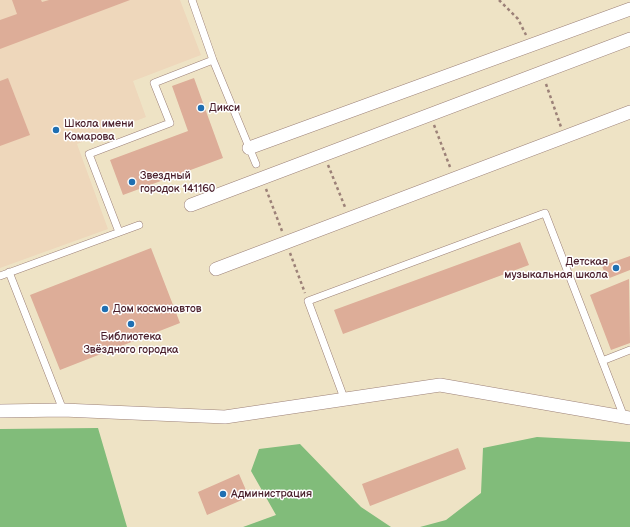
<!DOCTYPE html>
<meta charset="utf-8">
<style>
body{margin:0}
canvas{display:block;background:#eee3c5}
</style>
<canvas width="630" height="527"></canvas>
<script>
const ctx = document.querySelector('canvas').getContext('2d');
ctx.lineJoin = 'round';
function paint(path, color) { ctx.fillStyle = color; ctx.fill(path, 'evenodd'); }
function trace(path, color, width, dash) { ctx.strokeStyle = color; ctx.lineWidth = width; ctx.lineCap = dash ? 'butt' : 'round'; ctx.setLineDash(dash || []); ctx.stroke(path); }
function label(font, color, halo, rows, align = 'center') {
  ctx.font = font + ' "Balsamiq Sans",sans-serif'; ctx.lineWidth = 3; ctx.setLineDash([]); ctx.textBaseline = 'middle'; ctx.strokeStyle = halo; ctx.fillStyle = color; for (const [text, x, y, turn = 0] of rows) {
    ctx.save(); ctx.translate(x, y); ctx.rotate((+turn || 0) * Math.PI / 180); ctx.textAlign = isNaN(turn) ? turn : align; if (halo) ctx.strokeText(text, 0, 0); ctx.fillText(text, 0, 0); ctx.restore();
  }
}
const built = new Path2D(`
 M0 0H180L201 55 133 81 146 117 77 144 108 229 0 268Z`);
const forest = new Path2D(`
 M98 428 127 527H0V429Z
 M537 437 630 442V527H420L446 520 481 493 483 448Z
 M300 444 361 507 391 527H243L276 515 251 471 259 449Z`);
const building = new Path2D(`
 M12 0H41L42 2 49 0H130L0 49V20L17 14Z
 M8 78 30 135 0 146V81Z
 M194 78 223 158 123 195 110 160 188 131 172 86Z
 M520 242 529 265 343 334 334 310Z
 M151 248 180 323 60 370 30 295Z
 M630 256V270L607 279 602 266Z
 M629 279 630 343 611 350 590 295Z
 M458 448 466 469 370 506 362 484Z
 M239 474 249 497 207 515 198 492Z`);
const path = new Path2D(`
 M499 0 518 19 526 35
 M546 84 561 127
 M434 125 450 167
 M328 165 345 207
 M266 189 282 231
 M290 253 305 293`);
const lane = new Path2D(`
 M192 0 213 60 256 164
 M119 232 89 154 170 123 154 83 213 60
 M9 272 63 410
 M0 276 139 225
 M602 361 630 350
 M344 398 308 301 545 213 624 417`);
const street = new Path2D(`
 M249 148 630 9
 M191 205 630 39
 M216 269 630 112
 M0 411 63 410 225 417 440 385 630 418`);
const markers = [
 [201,108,4,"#1f6fb2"],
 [56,130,4,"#1f6fb2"],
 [132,182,4,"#1f6fb2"],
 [616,268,4,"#1f6fb2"],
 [105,309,4,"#1f6fb2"],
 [131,324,4,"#1f6fb2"],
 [223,494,4,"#1f6fb2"]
];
const poiNames = [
 ["Дикси",209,108],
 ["Школа имени",64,124],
 ["Комарова",64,137],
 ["Звездный",140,176],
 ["городок 141160",140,189],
 ["Детская",608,262,"right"],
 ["музыкальная школа",608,275,"right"],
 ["Дом космонавтов",113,309],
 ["Библиотека",131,337,"center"],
 ["Звёздного городка",131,350,"center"],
 ["Администрация",231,494]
];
paint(built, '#eed7bb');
paint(forest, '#81bc7a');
paint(building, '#ddad98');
trace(lane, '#9c8178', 8);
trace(street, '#9c8178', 14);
trace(path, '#9c8178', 2.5, [3, 3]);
trace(lane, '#fff', 7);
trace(street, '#fff', 13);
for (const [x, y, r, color] of markers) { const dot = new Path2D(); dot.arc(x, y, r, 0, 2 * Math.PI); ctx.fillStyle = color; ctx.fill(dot); trace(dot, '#fff', 1.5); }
label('11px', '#4a1f2b', '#fff', poiNames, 'left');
</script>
